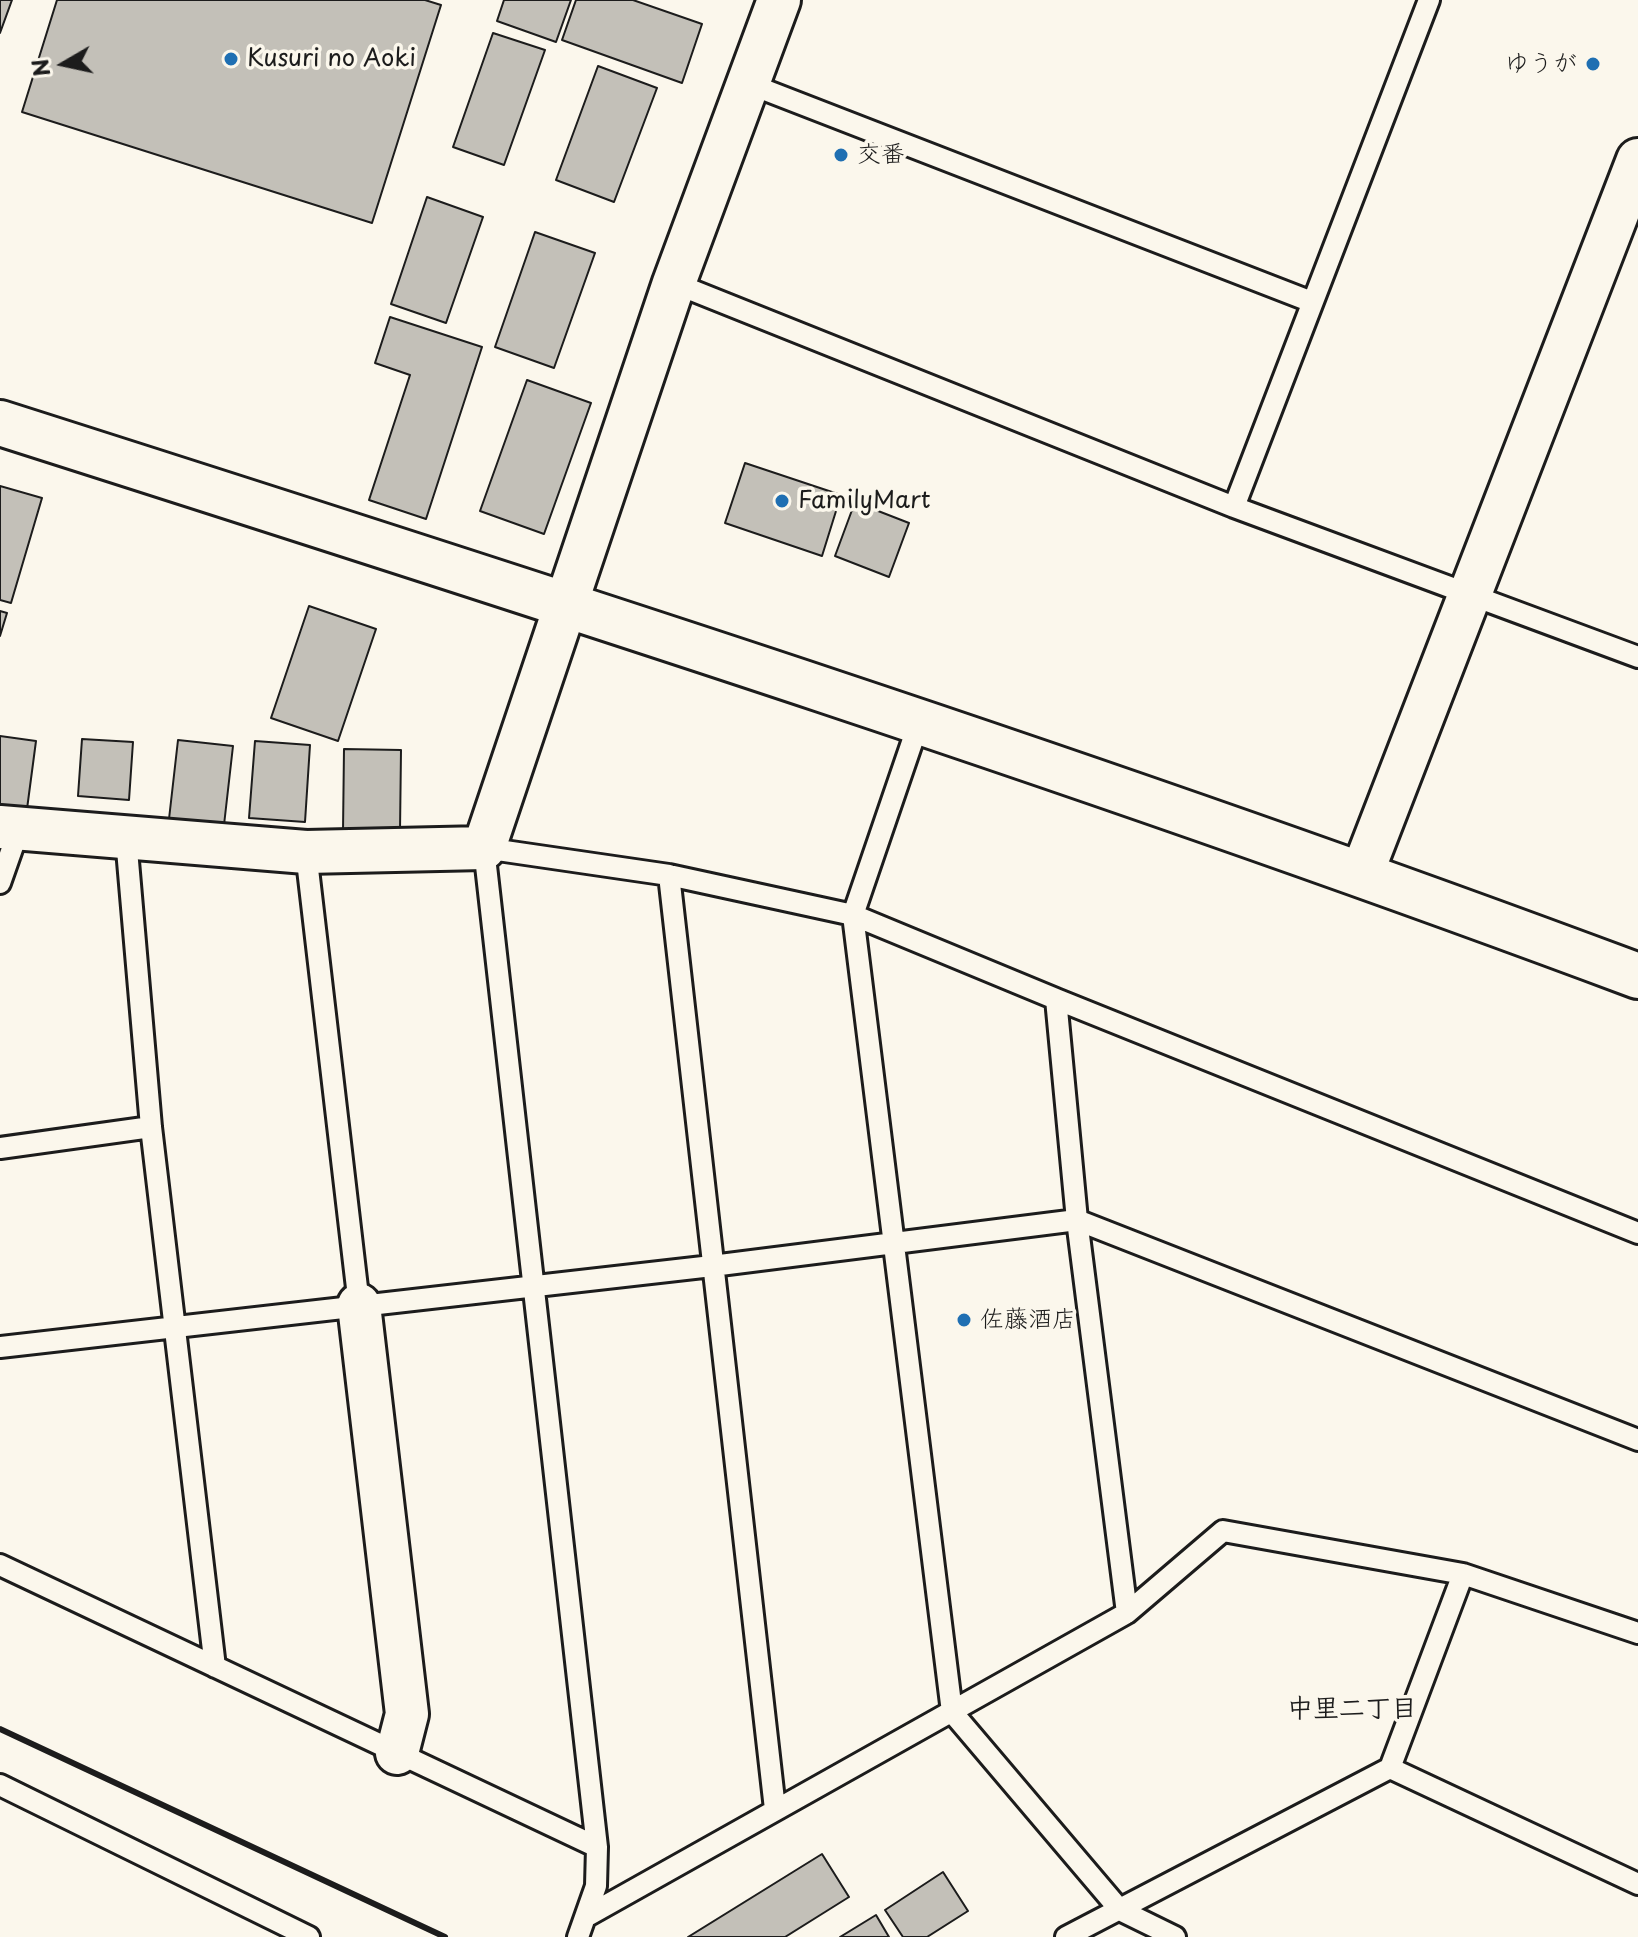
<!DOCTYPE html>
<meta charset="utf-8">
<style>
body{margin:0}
#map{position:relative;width:1638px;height:1937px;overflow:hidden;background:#fbf7ec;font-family:"Playpen Sans",sans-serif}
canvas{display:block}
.north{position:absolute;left:24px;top:24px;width:80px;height:80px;-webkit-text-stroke:6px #fbf7ec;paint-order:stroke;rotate:261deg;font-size:22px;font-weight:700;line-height:32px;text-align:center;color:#1c1c1c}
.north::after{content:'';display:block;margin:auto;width:28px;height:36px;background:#1c1c1c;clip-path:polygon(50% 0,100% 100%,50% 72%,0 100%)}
</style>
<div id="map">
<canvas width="1638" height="1937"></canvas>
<div class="north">N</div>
</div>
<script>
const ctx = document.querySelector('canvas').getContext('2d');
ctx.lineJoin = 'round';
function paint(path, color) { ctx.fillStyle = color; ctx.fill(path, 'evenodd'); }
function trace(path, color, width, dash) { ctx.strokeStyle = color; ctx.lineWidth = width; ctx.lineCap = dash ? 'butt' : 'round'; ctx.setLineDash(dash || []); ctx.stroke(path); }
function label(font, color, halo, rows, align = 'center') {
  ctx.font = font + ' "Playpen Sans","Klee One",sans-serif'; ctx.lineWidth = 7; ctx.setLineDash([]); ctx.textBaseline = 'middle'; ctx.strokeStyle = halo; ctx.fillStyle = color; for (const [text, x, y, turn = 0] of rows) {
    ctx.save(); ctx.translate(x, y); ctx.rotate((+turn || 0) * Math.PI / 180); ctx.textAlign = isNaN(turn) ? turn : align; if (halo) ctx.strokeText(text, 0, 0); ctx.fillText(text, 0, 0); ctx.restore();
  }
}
const building = new Path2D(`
 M0 0H12L0 33Z
 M57 0H425L441 5 372 223 22 112Z
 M504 0H571L556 42 497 21Z
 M576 0H633L702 24 682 83 562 40Z
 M493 33 545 50 504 165 453 147Z
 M598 66 657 88 614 202 556 180Z
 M427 197 483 217 446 323 391 304Z
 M535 232 595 253 554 368 495 347Z
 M390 317 482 347 426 519 369 500 410 375 375 363Z
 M527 380 591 403 544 534 480 511Z
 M745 463 841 495 822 556 725 523Z
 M0 486 42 498 11 603 0 600Z
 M855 502 909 523 889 577 835 556Z
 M309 606 376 629 338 741 271 718Z
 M0 611 7 613 0 636Z
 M0 736 36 741 27 809 0 806Z
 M82 739 133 742 129 800 78 796Z
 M178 740 233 746 224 825 169 819Z
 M255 741 310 745 305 822 249 818Z
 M344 749 401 750 400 831H343Z
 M822 1854 849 1897 785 1937H688Z
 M943 1872 968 1911 927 1937H903L885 1910Z
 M876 1915 889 1937H840Z`);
const service = new Path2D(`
 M747 83 1312 302
 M674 283 1234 507 1638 657
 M1234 507 1429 0
 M919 722 853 915 952 1712 1120 1910 1175 1937
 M126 838 151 1127 215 1667
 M306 852 359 1305
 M669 875 775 1809
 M0 883 19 829
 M1056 999 1638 1233
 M0 1148 151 1127
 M0 1347 712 1266 1077 1220 1638 1440
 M0 1565 597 1847
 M1390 1768 1638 1884
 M0 1785 309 1937
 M589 1915 1127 1613 1223 1531 1463 1574 1638 1633
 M578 1937 596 1886 597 1847 484 848 669 875 853 915 1056 999 1077 1220 1127 1613
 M1066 1937 1390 1768 1463 1574`);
const minor = new Path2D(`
 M0 827 306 852 484 848 674 283 779 0
 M1362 873 1638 160
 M359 1305 407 1714 397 1753`);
const tertiary = new Path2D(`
 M0 423C549 598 1098 774 1638 976`);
const rail = new Path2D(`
 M0 1729 445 1937`);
const markers = [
 [231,59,8,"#1f6fb2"],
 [1593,64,8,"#1f6fb2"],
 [841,155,8,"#1f6fb2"],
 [782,501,8,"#1f6fb2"],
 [964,1320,8,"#1f6fb2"]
];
const poiNames = [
 ["Kusuri no Aoki",247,59],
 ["ゆうが",1577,64,"right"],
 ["交番",857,155],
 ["FamilyMart",798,501],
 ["佐藤酒店",980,1320]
];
const neighbourhoodNames = [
 ["中里二丁目",1352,1710]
];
paint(building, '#c3c0b8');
trace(building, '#1c1c1c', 2);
trace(service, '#1c1c1c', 26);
trace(minor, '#1c1c1c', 48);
trace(tertiary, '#1c1c1c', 50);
trace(service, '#fbf7ec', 20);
trace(minor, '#fbf7ec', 42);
trace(tertiary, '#fbf7ec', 44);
trace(rail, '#1c1c1c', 6);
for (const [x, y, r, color] of markers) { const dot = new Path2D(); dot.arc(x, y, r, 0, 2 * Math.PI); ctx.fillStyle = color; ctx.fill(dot); trace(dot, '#fbf7ec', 3); }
label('24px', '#1c1c1c', '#fbf7ec', poiNames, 'left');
label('bold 26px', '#1c1c1c', '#fbf7ec', neighbourhoodNames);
</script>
